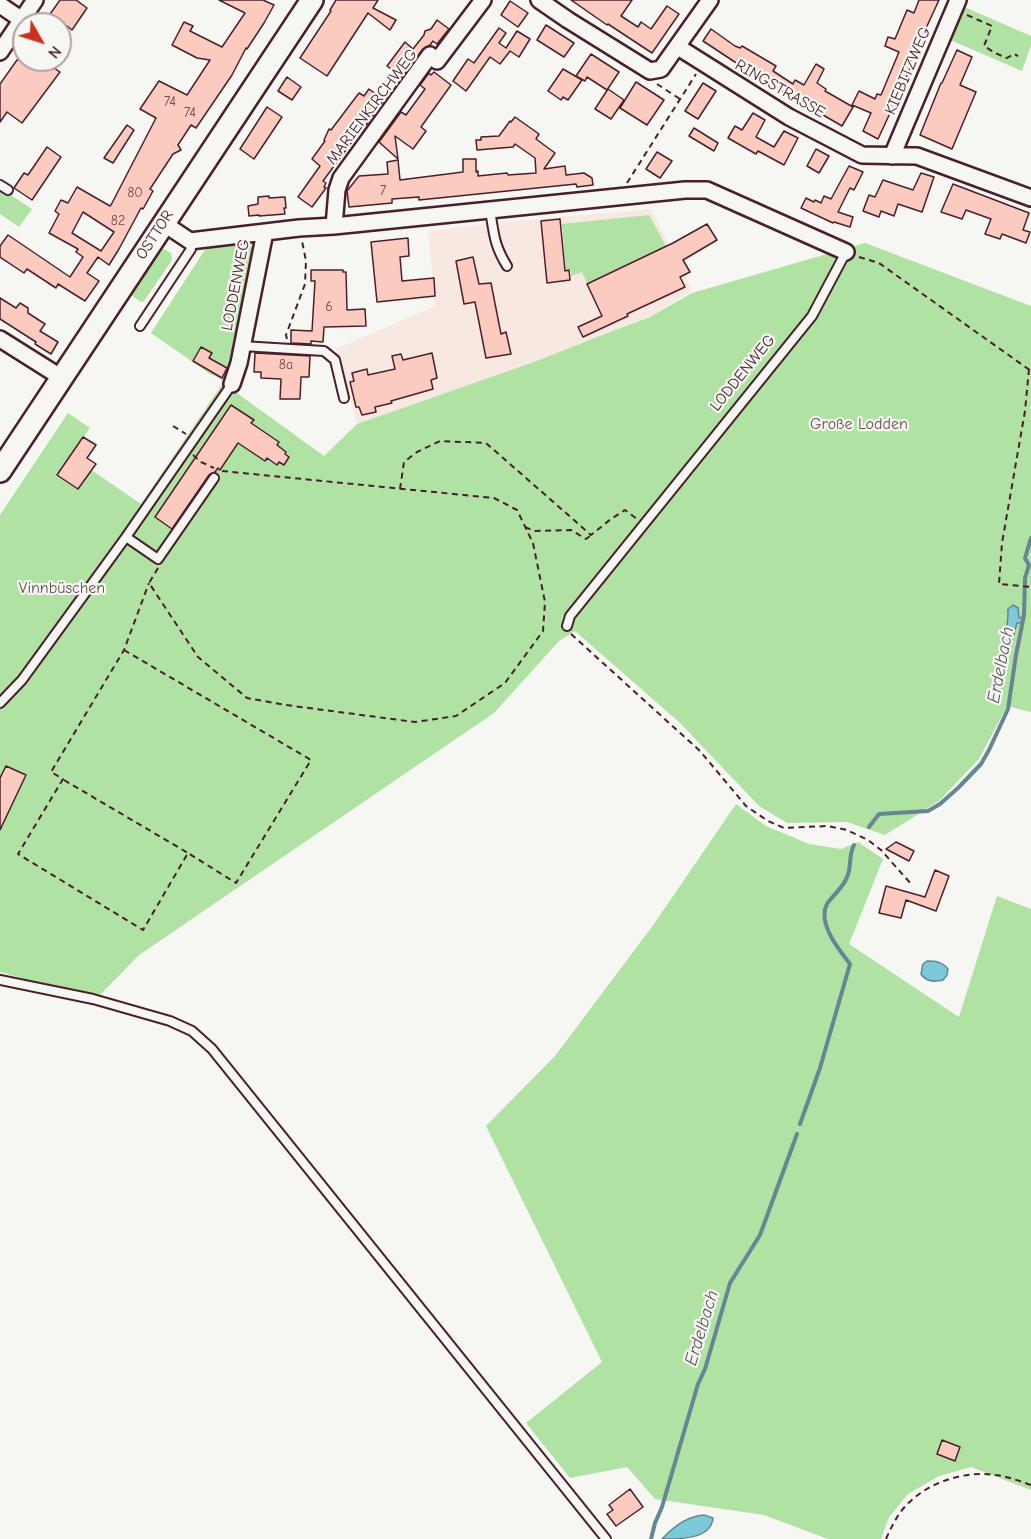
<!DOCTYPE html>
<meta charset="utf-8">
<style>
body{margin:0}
#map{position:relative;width:1031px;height:1539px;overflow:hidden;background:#f6f6f2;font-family:"Comic Neue",sans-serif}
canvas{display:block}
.north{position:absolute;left:12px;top:12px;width:60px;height:60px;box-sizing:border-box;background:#f6f6f2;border:2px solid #b1a0a2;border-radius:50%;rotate:129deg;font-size:16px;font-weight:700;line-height:24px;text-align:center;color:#4a1f2b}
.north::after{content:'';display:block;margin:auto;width:21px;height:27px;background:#c8321e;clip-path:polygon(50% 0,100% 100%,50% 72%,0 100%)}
</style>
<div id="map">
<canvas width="1031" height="1539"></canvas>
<div class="north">N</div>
</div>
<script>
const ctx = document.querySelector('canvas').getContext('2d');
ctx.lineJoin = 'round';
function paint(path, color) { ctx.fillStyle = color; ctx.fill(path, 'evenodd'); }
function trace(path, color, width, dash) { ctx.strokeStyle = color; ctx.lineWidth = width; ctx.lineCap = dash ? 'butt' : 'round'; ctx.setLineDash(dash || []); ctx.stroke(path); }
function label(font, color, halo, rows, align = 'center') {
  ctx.font = font + ' "Comic Neue",sans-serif'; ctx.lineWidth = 4.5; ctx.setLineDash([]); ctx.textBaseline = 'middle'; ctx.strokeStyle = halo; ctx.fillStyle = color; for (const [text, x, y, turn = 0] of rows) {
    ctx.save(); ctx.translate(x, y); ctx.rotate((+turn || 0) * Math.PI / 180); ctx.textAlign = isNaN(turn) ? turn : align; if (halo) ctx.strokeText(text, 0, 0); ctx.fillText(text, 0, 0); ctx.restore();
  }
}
const built = new Path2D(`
 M651 209 692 290 653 315 534 362 357 424 336 349 435 306 428 231 492 223Z`);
const green = new Path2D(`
 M962 6 1031 36V45L1022 71 948 39Z
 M0 188 32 209 19 227 0 214Z
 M649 215 666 246 587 283 582 272 571 276V270H566L562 224Z
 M246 242 251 245 252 251 232 366 225 381 210 374 151 333 206 248Z
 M865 243 1031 306V712L1007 706 979 759 939 801 885 835 847 822 787 823 759 806 680 723 575 631 559 641 494 713 139 955 99 996 44 985 1 972 0 973V515L68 413 90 428 71 456 141 504 223 383 324 456 357 424 534 362 610 332 650 317 692 293Z
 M164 249 171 253 172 260 144 301 141 302 131 295 159 250Z
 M736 804 766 826 809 844 841 849 858 842 883 859 849 944 959 1017 997 896 1031 909V1490L971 1467 939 1476 908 1494 889 1517 881 1539H828L764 1515 655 1499 627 1467 570 1478 526 1423 602 1362 486 1126 555 1056 654 924Z`);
const water = new Path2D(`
 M1013 605 1018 608 1019 618 1024 617 1023 623H1017L1010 648 1008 650 1003 651C999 641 1005 635 1007 625 1008 620 1008 614 1008 609Z
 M927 961C936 961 943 962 948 969L947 975 943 980C935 982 926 982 921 974L923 964Z
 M704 1515 713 1518C711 1539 682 1539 662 1539 673 1527 688 1516 704 1515Z`);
const stream = new Path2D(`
 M869 827 879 814 928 811 940 804 958 788 981 764 989 750 1008 709 1016 655 1024 615 1025 578 1029 565 1025 558 1031 538
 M800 1124 820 1068 850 964C839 950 817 923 827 904 833 895 843 888 847 877 852 867 848 856 854 845
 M651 1539 655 1523 662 1507 698 1384 705 1369 730 1283 760 1235 797 1134`);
const building = new Path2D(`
 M60 0H76L87 8 72 30 67 26 60 35V24H43Z
 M219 0H263L274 5 264 23 247 49 246 48 232 75 196 128 191 125 178 145 181 150 173 154 150 189 153 191 143 209 141 208 119 249 109 265 98 257 87 273 99 281 85 301 58 284 56 288 27 269 24 273 0 257V246L8 235 70 277 83 257 76 252 78 249 49 233 59 214 55 211 61 200 68 203 77 187 110 206 111 205 156 118 140 109 159 81 187 95 210 60 197 58 172 45 184 22 193 26 190 31 222 47 245 13ZM83 212 114 232 101 251 72 233Z
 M336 0H378L373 8 396 20 390 30 368 13 327 76 300 58 331 11 330 10Z
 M571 0H632L621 16 638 27 641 22 651 29 667 6 679 14 652 53 608 24 607 25Z
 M919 0H939L910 63 912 64 897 99 899 100 893 113 891 111 878 139 863 131 871 113 852 105 859 91 875 99 877 94 881 95 899 52 885 46 888 37 895 39 907 10 914 13Z
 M510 1 528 13 518 27 501 15Z
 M437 20 449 29 437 44 433 41 430 45 423 49 402 77 387 66 405 42 413 49 424 35 425 31 431 29Z
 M546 25 574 43 564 57 537 40Z
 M499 28 506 33 499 43 506 48 517 31 530 39 519 57 510 51 500 64 490 57 466 91 453 81 468 59 474 63Z
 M711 29 735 46 740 48 742 46 776 66 773 71 793 84 795 80 804 85 816 64 824 69 817 83 826 89 825 91 853 107 842 126 756 76 703 41Z
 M957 50 972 57 960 85 976 92 952 149 920 135 941 83H942Z
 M591 54 619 72 607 90 587 77 585 81 576 76Z
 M17 60H60L54 68 60 72 22 123 7 112 0 122V84Z
 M563 69 582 80 568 100 563 97 561 100 548 91Z
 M434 72 451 85 421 127 426 131 413 149 395 136 398 159 379 142 401 112 406 115 425 89 420 85 429 73 431 75Z
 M287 77 301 87 292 100 278 91Z
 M636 82 664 100 647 125 620 108Z
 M703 83 716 91 698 119 685 111Z
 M369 89 384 100 361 132 360 131 323 181 326 183 324 187 326 188 312 207 298 197 320 166 312 159 325 141 324 140 329 129 331 130 359 93 364 96Z
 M608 89 624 100 611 119 595 109Z
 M267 107 282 117 254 159 240 149Z
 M753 113 765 120 756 137 774 147 784 131 798 138 784 165 758 151 756 154 728 138 735 126 742 130Z
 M515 117 539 134 536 139 555 153 544 169 565 166 566 175 584 173 592 178 593 185 577 187 576 184 419 200V197L392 199V203L349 207 347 191 359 176 388 174 387 162 398 160 400 180 463 172V159H476V172L478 171V176L507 173 508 175 536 173 535 158 515 144 513 147 477 150 476 140H481V137L499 136 510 121 511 122Z
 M127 125 134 130 113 163 104 158Z
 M694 128 718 143 714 151 689 136Z
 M47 147 61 157 32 200 14 188 24 173 28 175Z
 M816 149 829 156 819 173 807 166Z
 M657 152 672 161 660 178 646 169Z
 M849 166 863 172 854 190 850 188 838 212 853 217 850 227 834 222 833 223 801 208 806 198 814 202 815 200 821 203 824 196 831 199Z
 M921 173 934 177 922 212 898 204 894 216 881 211 879 217 863 211 869 195 875 197 883 180 913 190Z
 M953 184 1029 213 1023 230 1030 232 1026 243 1002 234 1000 239 985 234 991 219 966 210 962 219 941 212Z
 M269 196V198L285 197 286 208H284L285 214 259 216V215L249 216 248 206 258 204V197Z
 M560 219 565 271 569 270 570 280 547 283 541 221Z
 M707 224 717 240 683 260 690 272 680 277 685 287 627 314 628 316 583 337 578 327 602 316 587 284 673 243Z
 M408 238 409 256 400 257 402 281 434 278 435 296 377 302 371 242Z
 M473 257 479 284 491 283 501 334 506 332 511 354 486 358 475 302 464 304 456 261Z
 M311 270H343V272H346L347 310 365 309 366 326 324 327 323 342 311 341V344L291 343V330L312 331 315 281H311Z
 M0 298 16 308 20 303 28 308V313L45 324 40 331 58 342 51 354 35 344 36 342 0 319Z
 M201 347 212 353 209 358 227 368 222 378 193 361Z
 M255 353 310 356 309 377H301L300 399H280L281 379 261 378V372H254Z
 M432 353 437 378 431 380 433 389 391 401 392 403 375 407 376 412 362 415 359 407H356L350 382 354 381 352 373 367 369 368 375 395 369 392 356 401 354 403 360Z
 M231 405 254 420 251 423 279 442 277 445 286 452 285 454 289 457 284 465 279 462 277 465 267 458 265 461 238 443 220 470 218 468 215 472 209 475 172 529 155 517Z
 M83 437 96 445 87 458 96 464 78 489 57 475Z
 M6 766 26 775 0 830V778Z
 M896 842 914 851 909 861 886 849Z
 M935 870 949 876 936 911 906 900 901 918 879 913 886 886 925 897Z
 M942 1440 960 1447 955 1461 937 1454Z
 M630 1489 643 1507 616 1526 607 1514 613 1510 609 1505Z`);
const path = new Path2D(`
 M967 15 992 26 984 46 995 53 1007 58 1014 54 1018 56
 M657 84 680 99
 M627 183 696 74
 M859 257 879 263 1031 371
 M287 339 286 335 305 284 306 261 302 241
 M1029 369 1025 411 1002 543 999 584 1031 587
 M173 426 186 434
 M193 455 201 462 214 468
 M400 489 404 462 417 452 440 441 486 443 591 535 611 519 625 510 637 519
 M525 527 534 531 571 530 586 539 590 536
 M158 568 149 583 198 657 247 698 286 705 415 722 456 716 505 683 543 631 545 602 533 543 517 510 494 498 222 471
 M571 634 700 751 746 806 768 821 784 828 828 826 847 830 868 840 881 850 912 885
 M124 650 311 760 236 883 188 853 143 930 18 854 63 779 51 772 124 650 149 583
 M64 780 188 853
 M886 1539C890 1530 894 1522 899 1514 920 1485 960 1470 995 1475 1007 1476 1019 1481 1031 1485`);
const lane = new Path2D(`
 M0 185 8 190
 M490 210C494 234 494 245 507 266
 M140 326 191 249 190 241
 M242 346 324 351 335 360 344 398
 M126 537 158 559 214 478
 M567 626 570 616 812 316 846 252
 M0 703 22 680 126 537 232 384
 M0 980 93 999 170 1021 192 1031 212 1049 606 1539`);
const street = new Path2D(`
 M539 0 568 20 650 71 661 69 710 0
 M0 5 22 20
 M678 47 789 117 862 155 917 156 1031 198
 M0 52 35 0
 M892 156 958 0
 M163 223 190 241 299 228 334 226 685 190H707L846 252
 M334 226 337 190 341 178 430 55 437 61 483 0
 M0 339 62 378
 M232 384 239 363 265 232`);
const secondary = new Path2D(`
 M0 471 312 0`);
const numberNames = [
 ["74",170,102],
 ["74",190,113],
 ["7",383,191],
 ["80",135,193],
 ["82",118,221],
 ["6",329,307],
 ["8a",286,365]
];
const streetNames = [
 ["KIEBITZWEG",908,71,-67],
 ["RINGSTRASSE",780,89,30],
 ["MARIENKIRCHWEG",372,107,-53],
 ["OSTTOR",155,235,-57],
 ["LODDENWEG",236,285,-79],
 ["LODDENWEG",743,373,-51]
];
const parkNames = [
 ["Große Lodden",859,424],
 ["Vinnbüschen",62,588]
];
const waterNames = [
 ["Erdelbach",1001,665,-79],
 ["Erdelbach",702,1328,-73]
];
paint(built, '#f7e9e2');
paint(green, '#afe2a3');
paint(water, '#7cc9da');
trace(water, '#688594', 1.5);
trace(stream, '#688594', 4);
paint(building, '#facbbe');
trace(building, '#4a1f2b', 1.5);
trace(lane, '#4a1f2b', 12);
trace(street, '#4a1f2b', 20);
trace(secondary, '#4a1f2b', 26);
trace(path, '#4a1f2b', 2, [6, 4.5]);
trace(lane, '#f6f6f2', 8);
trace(street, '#f6f6f2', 15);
trace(secondary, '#f6f6f2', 21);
label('14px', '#764a50', null, numberNames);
label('16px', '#4a1f2b', '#f6f6f2', streetNames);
label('16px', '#635049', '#f6f6f2', parkNames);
label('italic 18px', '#595260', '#f6f6f2', waterNames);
</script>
